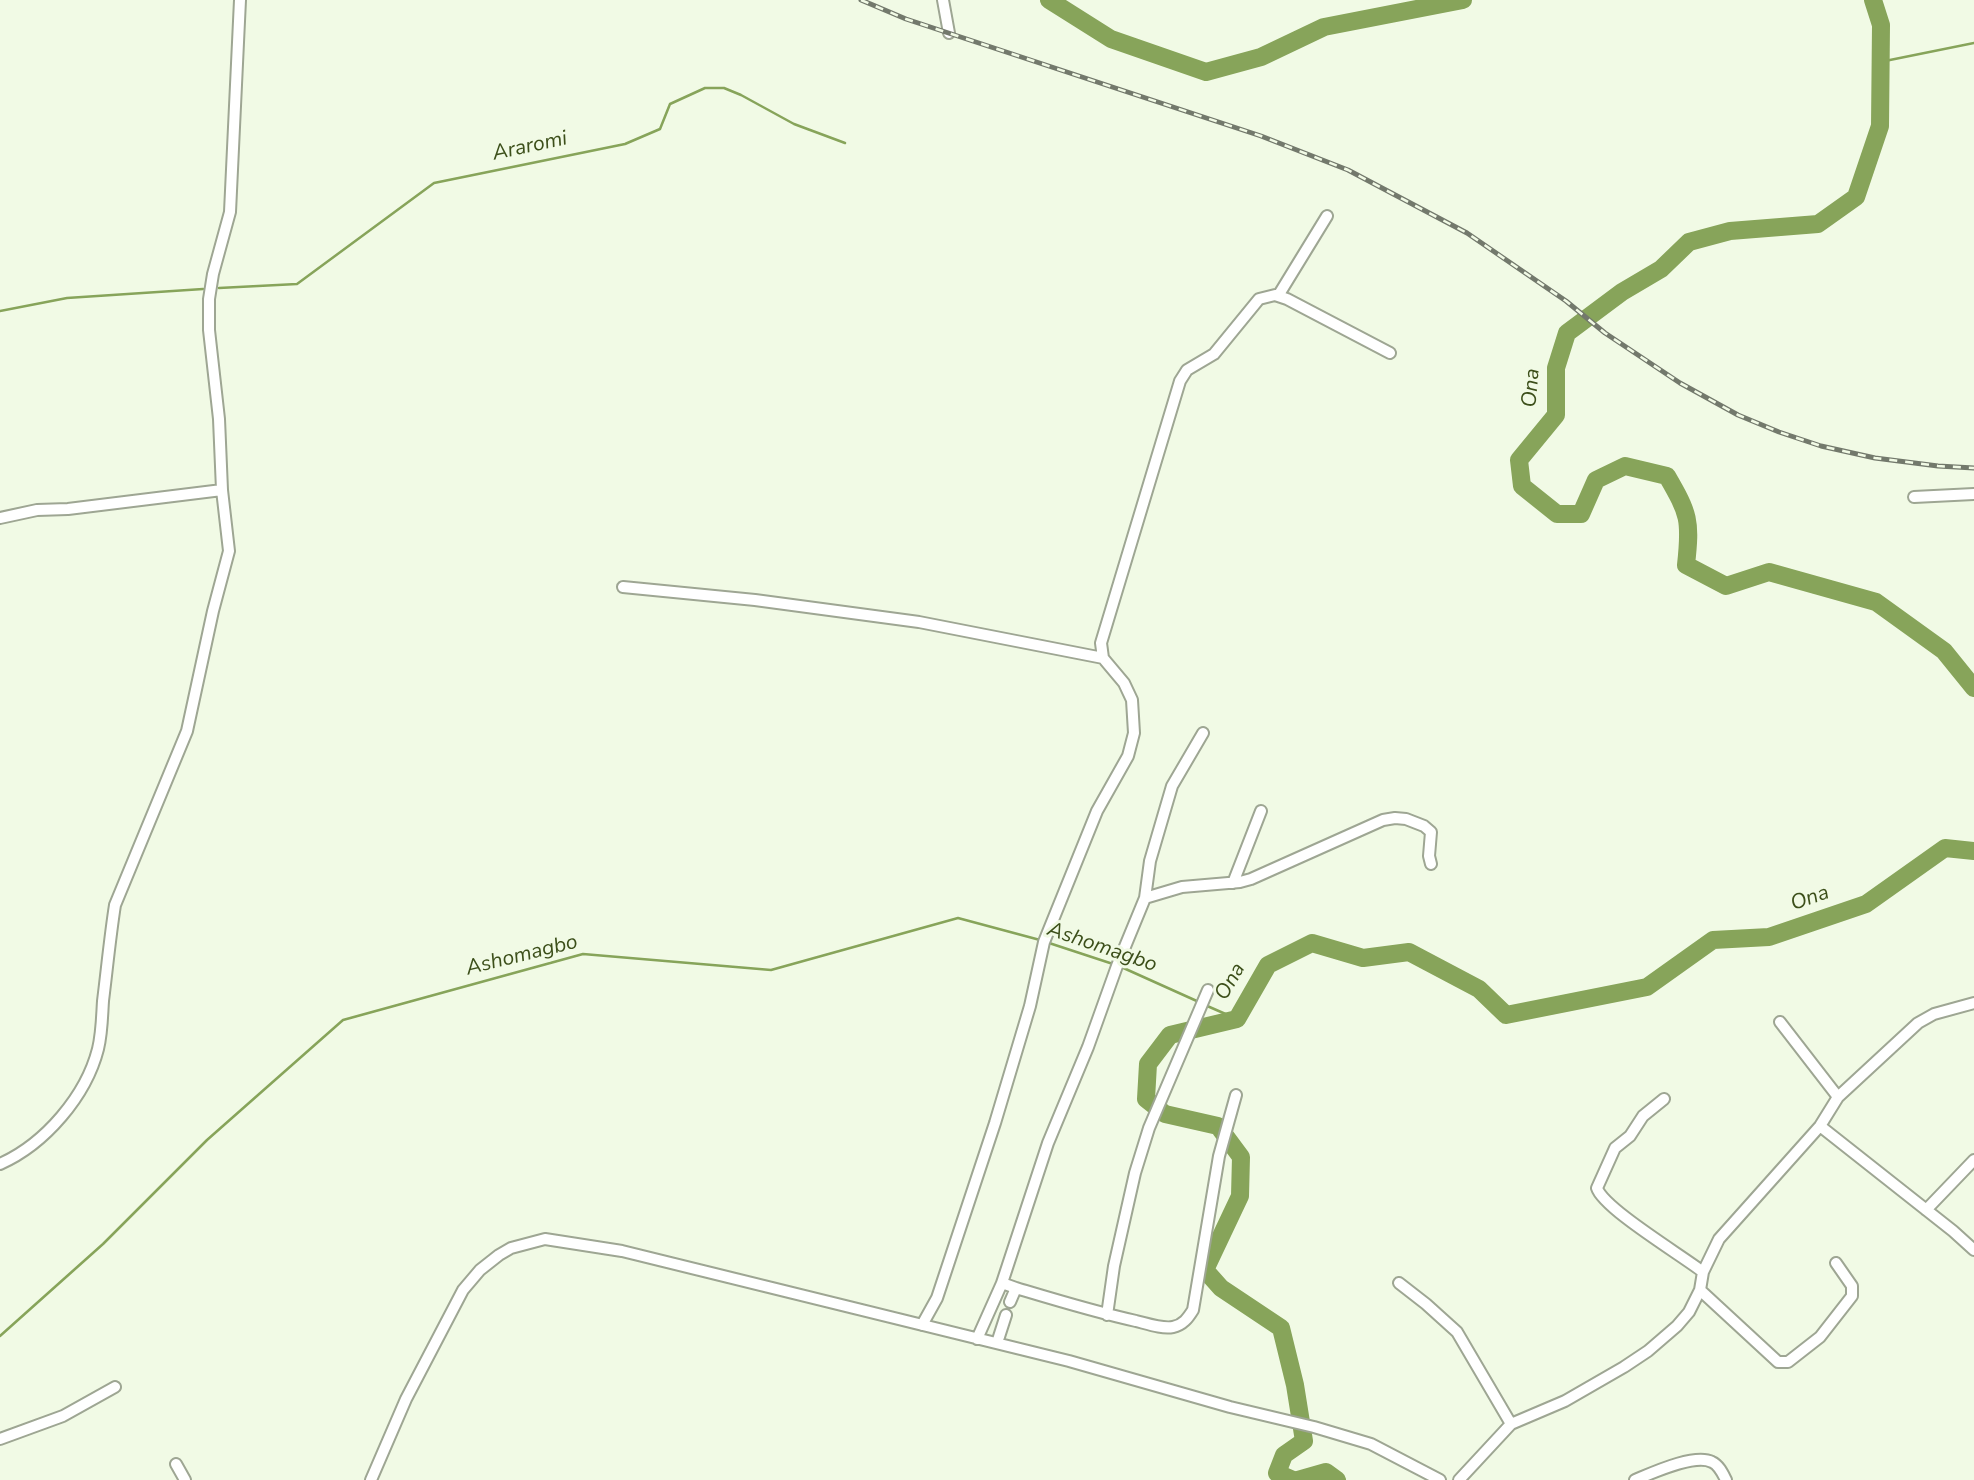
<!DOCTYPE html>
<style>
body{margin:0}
canvas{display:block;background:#f1fae5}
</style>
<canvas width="1974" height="1480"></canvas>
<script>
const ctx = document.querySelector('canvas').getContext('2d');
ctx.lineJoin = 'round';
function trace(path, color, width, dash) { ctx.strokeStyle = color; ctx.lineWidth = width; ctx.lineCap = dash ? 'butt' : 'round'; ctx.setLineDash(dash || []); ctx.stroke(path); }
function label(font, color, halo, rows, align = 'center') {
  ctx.font = font + ' "Nunito Sans",sans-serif'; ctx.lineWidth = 6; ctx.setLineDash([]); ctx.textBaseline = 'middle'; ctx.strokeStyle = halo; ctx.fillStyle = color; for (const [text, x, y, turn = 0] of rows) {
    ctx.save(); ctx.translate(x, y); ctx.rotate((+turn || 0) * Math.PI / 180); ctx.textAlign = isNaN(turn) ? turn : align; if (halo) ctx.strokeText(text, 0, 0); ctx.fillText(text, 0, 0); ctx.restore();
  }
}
const stream = new Path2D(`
 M1880 62 1974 43
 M219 288 297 284 434 183 625 144 660 129 670 104 705 88H724L741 95 794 124 845 143
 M0 311 67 298 203 289
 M1972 686 1974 685
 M1046 942 1113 964
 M1119 966 1199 1002
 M1205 1005 1237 1019
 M0 1336 103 1244 207 1140 343 1020 583 954 771 970 958 918 1040 940`);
const river = new Path2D(`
 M1049 0 1111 39 1206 72 1261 57 1324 27 1463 0
 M1873 0 1881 25 1880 126 1856 197 1818 224 1730 231 1689 242 1661 269 1622 292 1567 333 1556 368V415L1519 460 1522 486 1557 514H1581L1596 480 1625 466 1667 476C1689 514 1691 520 1686 565L1726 586 1769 572 1876 602 1944 651 1974 688
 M1293 1480 1277 1473 1284 1455 1304 1441 1295 1385 1281 1328 1221 1288 1205 1270 1240 1196 1241 1157 1218 1126 1165 1114 1146 1099 1148 1064 1170 1035 1237 1019 1268 965 1312 943 1363 958 1409 952 1479 989 1506 1015 1647 987 1713 940 1769 937 1866 904 1945 848 1974 851
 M1298 1480 1326 1472 1337 1480`);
const minor = new Path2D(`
 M943 0 949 33
 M1278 296 1327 216
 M1914 497 1974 494
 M0 518 37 510 68 509 222 490
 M623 587 755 600 919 622 1103 658
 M1233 883 1261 811
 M1145 898 1182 887 1240 882 1251 879 1383 820 1395 818 1406 819 1424 826 1431 832 1429 856 1431 864
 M1780 1022 1838 1097
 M1664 1099 1643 1116 1630 1136 1615 1148 1597 1188C1603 1208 1681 1255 1703 1272
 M1820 1126 1953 1231 1974 1250
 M0 1164C45 1144 86 1096 98 1049 102 1033 102 1016 103 1001 107 969 110 937 115 905L187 731 213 611 229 551 222 490 219 419 209 330V299L213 274 230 212 240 0
 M1926 1210 1974 1160
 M1399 1283 1426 1304 1457 1332 1511 1424
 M1016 1288C1056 1300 1095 1312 1136 1321 1148 1324 1162 1329 1173 1327 1183 1325 1188 1318 1193 1310L1219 1156 1236 1095
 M1700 1290 1778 1362H1788L1820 1337 1852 1296V1286L1836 1263
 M1010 1302 1016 1288 1002 1283 1048 1143 1088 1047 1117 966 1145 898 1150 861 1172 786 1203 733
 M1107 1315 1114 1266 1135 1173 1149 1128 1208 990
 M922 1325 937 1298 995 1123 1030 1006 1044 942 1097 811 1128 756 1134 733 1132 700 1124 683 1103 658 1101 643 1180 381 1187 370 1214 354 1259 299 1275 295 1287 299 1390 353
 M977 1339 1002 1283
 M997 1343 1006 1315
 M0 1439 63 1416 115 1387
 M176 1464 185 1480
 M371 1480 406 1399 463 1290 480 1270 499 1255 511 1248 545 1239 622 1251 1069 1361 1230 1407 1314 1427 1371 1444 1440 1480
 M1459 1480 1511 1424 1565 1401 1624 1367 1648 1351 1677 1326 1689 1312 1700 1290 1703 1272 1719 1239 1820 1126 1838 1097 1918 1023 1934 1014 1974 1003
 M1635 1480C1652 1473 1695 1453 1712 1462 1719 1465 1723 1474 1726 1480`);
const rail = new Path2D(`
 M861 0 906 19 1261 136 1348 170 1467 233 1566 301 1605 333 1680 383 1738 415 1779 432 1821 446 1875 458 1938 466 1974 468`);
const waterNames = [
 ["Araromi",530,147,-12],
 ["Ona",1532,388,-85],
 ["Ona",1810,899,-19],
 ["Ashomagbo",1102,948,19],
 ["Ashomagbo",522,956,-14],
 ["Ona",1231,982,-60]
];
trace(stream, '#87a45a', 2.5);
trace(river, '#87a45a', 18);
trace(minor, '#9ea693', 14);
trace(minor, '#fff', 10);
trace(rail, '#73796c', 5);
trace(rail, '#f1fae5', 2.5, [8]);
label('italic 21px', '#3c4f1a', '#f1fae5', waterNames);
</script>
